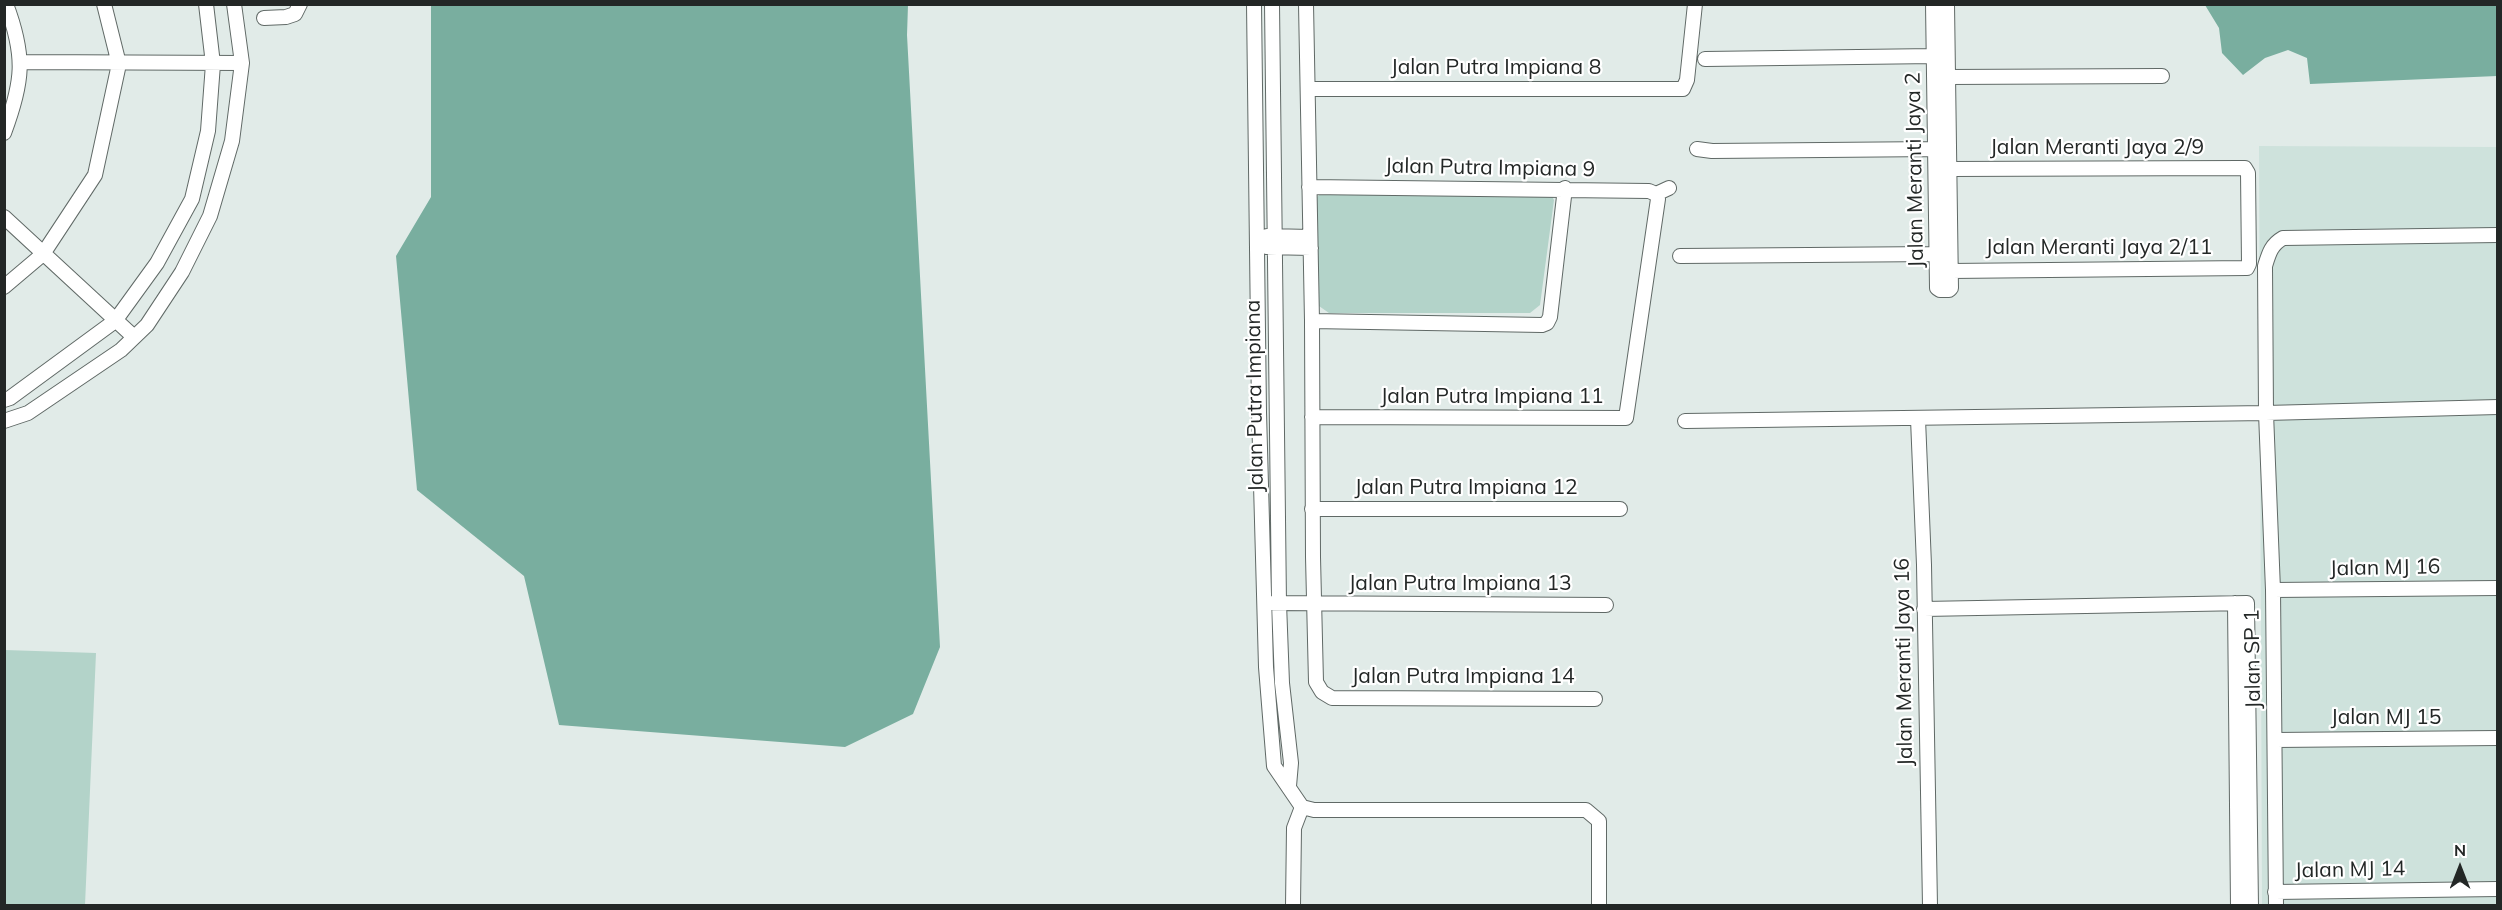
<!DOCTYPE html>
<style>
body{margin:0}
#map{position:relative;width:2502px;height:910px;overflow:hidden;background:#e1ebe8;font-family:Mulish,sans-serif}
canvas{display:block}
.frame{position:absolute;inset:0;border:6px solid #232726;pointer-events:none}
.north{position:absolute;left:2430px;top:838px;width:60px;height:60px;-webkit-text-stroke:4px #fff;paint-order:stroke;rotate:0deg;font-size:16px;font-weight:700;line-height:24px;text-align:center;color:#232726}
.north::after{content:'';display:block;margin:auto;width:21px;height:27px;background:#232726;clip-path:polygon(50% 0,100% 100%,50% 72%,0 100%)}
</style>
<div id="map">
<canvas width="2502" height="910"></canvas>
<div class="frame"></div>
<div class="north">N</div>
</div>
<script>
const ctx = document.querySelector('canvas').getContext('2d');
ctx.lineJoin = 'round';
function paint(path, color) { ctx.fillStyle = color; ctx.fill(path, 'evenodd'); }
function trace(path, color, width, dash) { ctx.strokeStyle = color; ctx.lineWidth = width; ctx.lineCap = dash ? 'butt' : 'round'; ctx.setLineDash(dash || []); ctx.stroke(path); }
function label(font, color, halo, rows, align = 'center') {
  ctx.font = font + ' Mulish,sans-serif'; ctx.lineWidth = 4.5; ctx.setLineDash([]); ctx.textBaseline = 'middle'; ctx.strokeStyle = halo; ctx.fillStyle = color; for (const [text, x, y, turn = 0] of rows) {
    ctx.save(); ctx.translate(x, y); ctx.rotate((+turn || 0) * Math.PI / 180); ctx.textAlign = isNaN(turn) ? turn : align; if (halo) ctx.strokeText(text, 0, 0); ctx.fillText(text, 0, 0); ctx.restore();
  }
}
const built = new Path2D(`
 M2259 146 2497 147V905H2262Z`);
const green = new Path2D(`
 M1322 193 1551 194 1554 200 1540 305 1530 313H1329L1319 306 1313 200Z
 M5 650 96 653 85 905H5Z`);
const water = new Path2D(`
 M431 5H908L907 35 940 647 913 714 845 747 559 725 524 576 417 490 396 256 431 197Z
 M2205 5H2497V76L2310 84 2307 58 2288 50 2265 58 2243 75 2222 53 2219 28Z`);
const minor = new Path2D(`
 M1254 4 1259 412 1266 667 1274 766 1302 807 1314 810H1586L1599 821V906
 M1272 4 1279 603 1282 683 1291 763 1289 786
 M1306 4 1312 321 1313 557 1316 682 1322 692 1332 698 1595 699
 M1933 4 1937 288 1940 290H1949L1951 288 1947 4
 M264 18 286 17 295 14 300 4
 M1705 59 1934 56
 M21 62 242 63
 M1948 77 2162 76
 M1308 89H1683L1687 80 1695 4
 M4 133C23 82 26 57 6 4
 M1697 149 1712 151 1936 149
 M1949 169 2241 168H2245L2248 173 2249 264 2247 268 1951 271
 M1309 187 1649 191 1656 194 1669 188
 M4 217 134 337
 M1267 236 1310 237
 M1266 247 1311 248
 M1680 256 1937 254
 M4 287 43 254 95 175 119 64 104 4
 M1312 321 1542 325 1547 323 1550 317 1565 188
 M4 400 10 398 115 321 157 263 192 199 208 131 213 64 206 4
 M1312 417 1626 418 1658 199 1656 194
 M1918 419 1924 565 1930 906
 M4 421 28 413 121 350 147 325 182 272 210 216 232 141 242 63 234 4
 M1685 421 2266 413 2498 407
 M1312 509H1620
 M2273 590 2498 588
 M1272 603 1606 605
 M2235 603 2238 906
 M1924 609 2247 603 2251 906
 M2275 740 2498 738
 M2275 892 2498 889
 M1293 906 1294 828 1302 807
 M2276 906 2273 590 2266 413 2265 266C2269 253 2271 245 2283 238L2498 235`);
const streetNames = [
 ["Jalan Putra Impiana 8",1496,68],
 ["Jalan Meranti Jaya 2/9",2097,148],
 ["Jalan Putra Impiana 9",1490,168,1],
 ["Jalan Meranti Jaya 2",1915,170,-91],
 ["Jalan Meranti Jaya 2/11",2099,248],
 ["Jalan Putra Impiana",1255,396,-91],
 ["Jalan Putra Impiana 11",1492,397],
 ["Jalan Putra Impiana 12",1466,488],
 ["Jalan MJ 16",2385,568,-1],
 ["Jalan Putra Impiana 13",1460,584],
 ["Jalan SP 1",2253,659,-91],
 ["Jalan Meranti Jaya 16",1904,662,-91],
 ["Jalan Putra Impiana 14",1463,677],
 ["Jalan MJ 15",2386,718],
 ["Jalan MJ 14",2350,870,-1]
];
paint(built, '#cee2dc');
paint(green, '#b3d3c9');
paint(water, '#79ae9f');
trace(minor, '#606966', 16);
trace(minor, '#fff', 14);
label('21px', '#232726', '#fff', streetNames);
</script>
